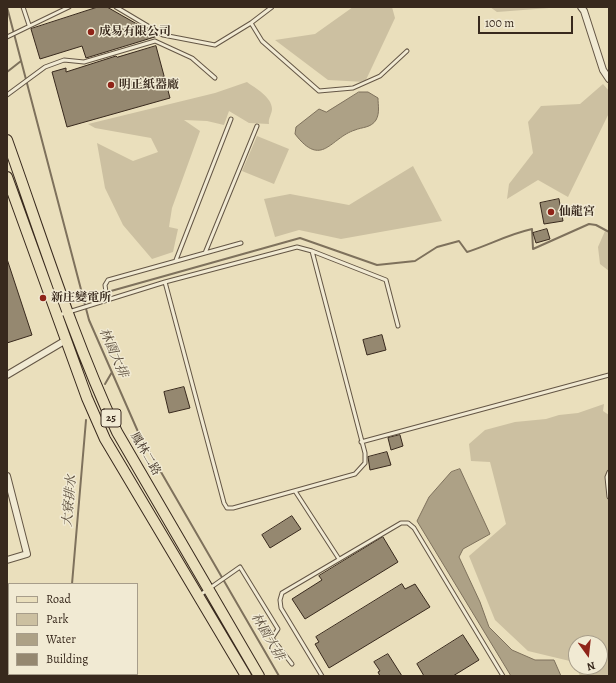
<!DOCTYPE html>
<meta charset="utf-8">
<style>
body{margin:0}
#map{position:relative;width:616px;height:683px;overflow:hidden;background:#eadfbc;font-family:Alegreya,serif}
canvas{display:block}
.frame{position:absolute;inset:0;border:8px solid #38291d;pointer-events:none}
.legend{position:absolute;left:8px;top:583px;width:130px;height:92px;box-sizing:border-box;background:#f1ead3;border:1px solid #a79d8a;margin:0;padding:5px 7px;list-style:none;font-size:12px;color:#38291d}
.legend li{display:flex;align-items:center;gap:8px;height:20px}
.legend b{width:20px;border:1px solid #a79d8a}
.north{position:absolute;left:568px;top:635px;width:40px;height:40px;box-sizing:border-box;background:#f1ead3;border:1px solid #a79d8a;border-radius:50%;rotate:165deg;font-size:11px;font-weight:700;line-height:16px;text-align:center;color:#38291d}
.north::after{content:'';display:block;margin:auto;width:14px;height:18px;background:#8f2418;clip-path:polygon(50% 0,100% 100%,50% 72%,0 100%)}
.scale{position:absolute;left:478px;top:16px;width:95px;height:18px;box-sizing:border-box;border:2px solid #38291d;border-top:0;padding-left:5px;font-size:12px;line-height:14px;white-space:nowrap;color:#38291d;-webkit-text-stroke:3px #f1ead3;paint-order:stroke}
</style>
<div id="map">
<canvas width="616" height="683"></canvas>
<div class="frame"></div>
<ul class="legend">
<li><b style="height:5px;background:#eadfbc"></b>Road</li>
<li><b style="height:11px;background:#ccc0a1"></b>Park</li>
<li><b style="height:11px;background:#ada186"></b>Water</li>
<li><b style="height:11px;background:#958870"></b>Building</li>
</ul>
<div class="north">N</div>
<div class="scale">100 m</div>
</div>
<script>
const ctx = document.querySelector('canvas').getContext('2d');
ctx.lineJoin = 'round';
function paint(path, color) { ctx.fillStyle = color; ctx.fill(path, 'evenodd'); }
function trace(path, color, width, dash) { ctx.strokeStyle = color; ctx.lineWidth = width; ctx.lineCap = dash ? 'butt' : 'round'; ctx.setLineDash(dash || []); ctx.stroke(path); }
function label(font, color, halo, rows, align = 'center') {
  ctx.font = font + ' Alegreya,"Noto Serif TC",serif'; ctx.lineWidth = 3; ctx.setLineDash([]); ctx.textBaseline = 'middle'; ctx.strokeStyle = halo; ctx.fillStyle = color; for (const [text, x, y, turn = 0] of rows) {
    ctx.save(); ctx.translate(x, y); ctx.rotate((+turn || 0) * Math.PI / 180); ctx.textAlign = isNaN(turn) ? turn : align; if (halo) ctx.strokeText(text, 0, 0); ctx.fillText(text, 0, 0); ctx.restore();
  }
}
const green = new Path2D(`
 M353 7H392L395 18 365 82 328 80 275 40 315 34Z
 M490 7H562L497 12Z
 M247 82C255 88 272 97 272 109 272 114 268 118 269 124L249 123 229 111 224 125 207 121 184 120 200 131 172 208 169 227 178 229 173 252 152 259 123 225 105 188 97 143 133 161 158 152 151 138 95 128 88 124 215 93Z
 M603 84 609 91V113L568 197 538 180 507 199 509 184 533 153 528 122 541 106 580 104Z
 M257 136 289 149 274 184 242 171Z
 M413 166 442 221 341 239 299 230 275 237 264 199 290 194 349 205Z
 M605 231 609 234V271L600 264 598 247Z
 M604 404 603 411 609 415V676H580L576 667H600V643H576V666L574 662 528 651 495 620 469 556 506 524 490 462 471 461 469 444 485 430 515 422 546 419 559 415 578 413Z`);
const water = new Path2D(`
 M359 92H368L378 98C378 105 380 113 376 120 371 128 362 127 355 130 330 138 322 169 295 134L296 127 319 109 326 112Z
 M460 469 490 534 463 549 459 557 480 602 489 627 512 650 535 660H554L561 676H511L417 521 429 497 451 472Z`);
const stream = new Path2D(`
 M7 7 89 320 139 434 279 676
 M7 72 21 61
 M111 291 300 238 377 265 415 261 437 247 459 241 467 252C489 245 509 234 532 229L533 249 589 224 596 225 609 232
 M83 298 91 296
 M105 384 112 372
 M72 584 86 420
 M68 674 69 676`);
const building = new Path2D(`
 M98 7H107L158 36 86 58 82 46 40 59 31 29Z
 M156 46 170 98 67 127 52 72 66 68V72L116 56 117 57Z
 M559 199 563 221 544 224 540 203Z
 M547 229 550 239 536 243 533 233Z
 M7 259 32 335 7 343Z
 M382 335 386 350 367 355 363 340Z
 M184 387 190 408 169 413 164 392Z
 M400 435 403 446 391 450 388 438Z
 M387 452 391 465 370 470 368 457Z
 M292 516 301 529 270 548 262 535Z
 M383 537 398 562 305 619 292 599 322 580 319 576Z
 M402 584 405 589 415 584 430 607 329 668 315 644 319 642 316 637Z
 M463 635 479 660 453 676H424L417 664Z
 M388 654 402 676H380L378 672 380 671 374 662Z`);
const service = new Path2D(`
 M23 7 29 25
 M116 7 163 35 215 45 251 23 272 7
 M251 23 262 41 319 91 353 88 380 76 407 51
 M7 37 69 7
 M7 95 45 67 64 60 84 62 155 41 192 58 215 78
 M205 253 257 126
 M176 260 231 119
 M165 282 224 503 227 508H233L355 474 365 463V453L312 251
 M107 299 105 285 108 280 241 243
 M59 315 165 282 297 247 312 251 386 280 398 326
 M361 442 609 375
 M609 472 607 477 609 497
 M295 491 339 559
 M200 595 240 567 278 629 272 638 292 664
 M322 676 281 608 280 600 282 593 401 523H408L414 528 503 676`);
const minor = new Path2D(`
 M581 7 584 11 603 70 609 79
 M7 375 66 340
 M7 476 27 554 7 560`);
const primary = new Path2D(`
 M7 140C42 238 73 338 117 432L259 676
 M7 177 87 398 105 439 246 676`);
const markers = [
 [91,32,4,"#8f2418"],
 [111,85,4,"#8f2418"],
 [551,212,4,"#8f2418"],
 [43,298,4,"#8f2418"]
];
const shields = [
 [111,418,20]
];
const shieldNames = [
 ["25",111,418]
];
const poiNames = [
 ["成易有限公司",99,32],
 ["明正紙器廠",119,85],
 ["仙龍宮",559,212],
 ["新庄變電所",51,298]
];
const streetNames = [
 ["鳳林二路",145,454,60]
];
const waterNames = [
 ["林園大排",113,353,66],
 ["大寮排水",70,501,-85],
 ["林園大排",267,637,60]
];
paint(green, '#ccc0a1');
paint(water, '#ada186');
trace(water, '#7e715c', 1);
trace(stream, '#7e715c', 2);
paint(building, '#958870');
trace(building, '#38291d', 1);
trace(service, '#645645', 5);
trace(minor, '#645645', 8);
trace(primary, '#38291d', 12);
trace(service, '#f1ead3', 3);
trace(minor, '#f1ead3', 6);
trace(primary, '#eadfbc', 10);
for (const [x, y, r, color] of markers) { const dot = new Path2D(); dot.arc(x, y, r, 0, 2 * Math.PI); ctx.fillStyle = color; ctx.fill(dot); trace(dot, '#f1ead3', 1.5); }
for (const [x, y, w] of shields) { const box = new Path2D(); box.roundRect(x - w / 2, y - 9, w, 18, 3); ctx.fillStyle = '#f1ead3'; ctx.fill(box); trace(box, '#38291d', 1); }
label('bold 11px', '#38291d', null, shieldNames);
label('bold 12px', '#38291d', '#f1ead3', poiNames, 'left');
label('12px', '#38291d', '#f1ead3', streetNames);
label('italic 13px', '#5b4d3c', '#f1ead3', waterNames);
</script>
